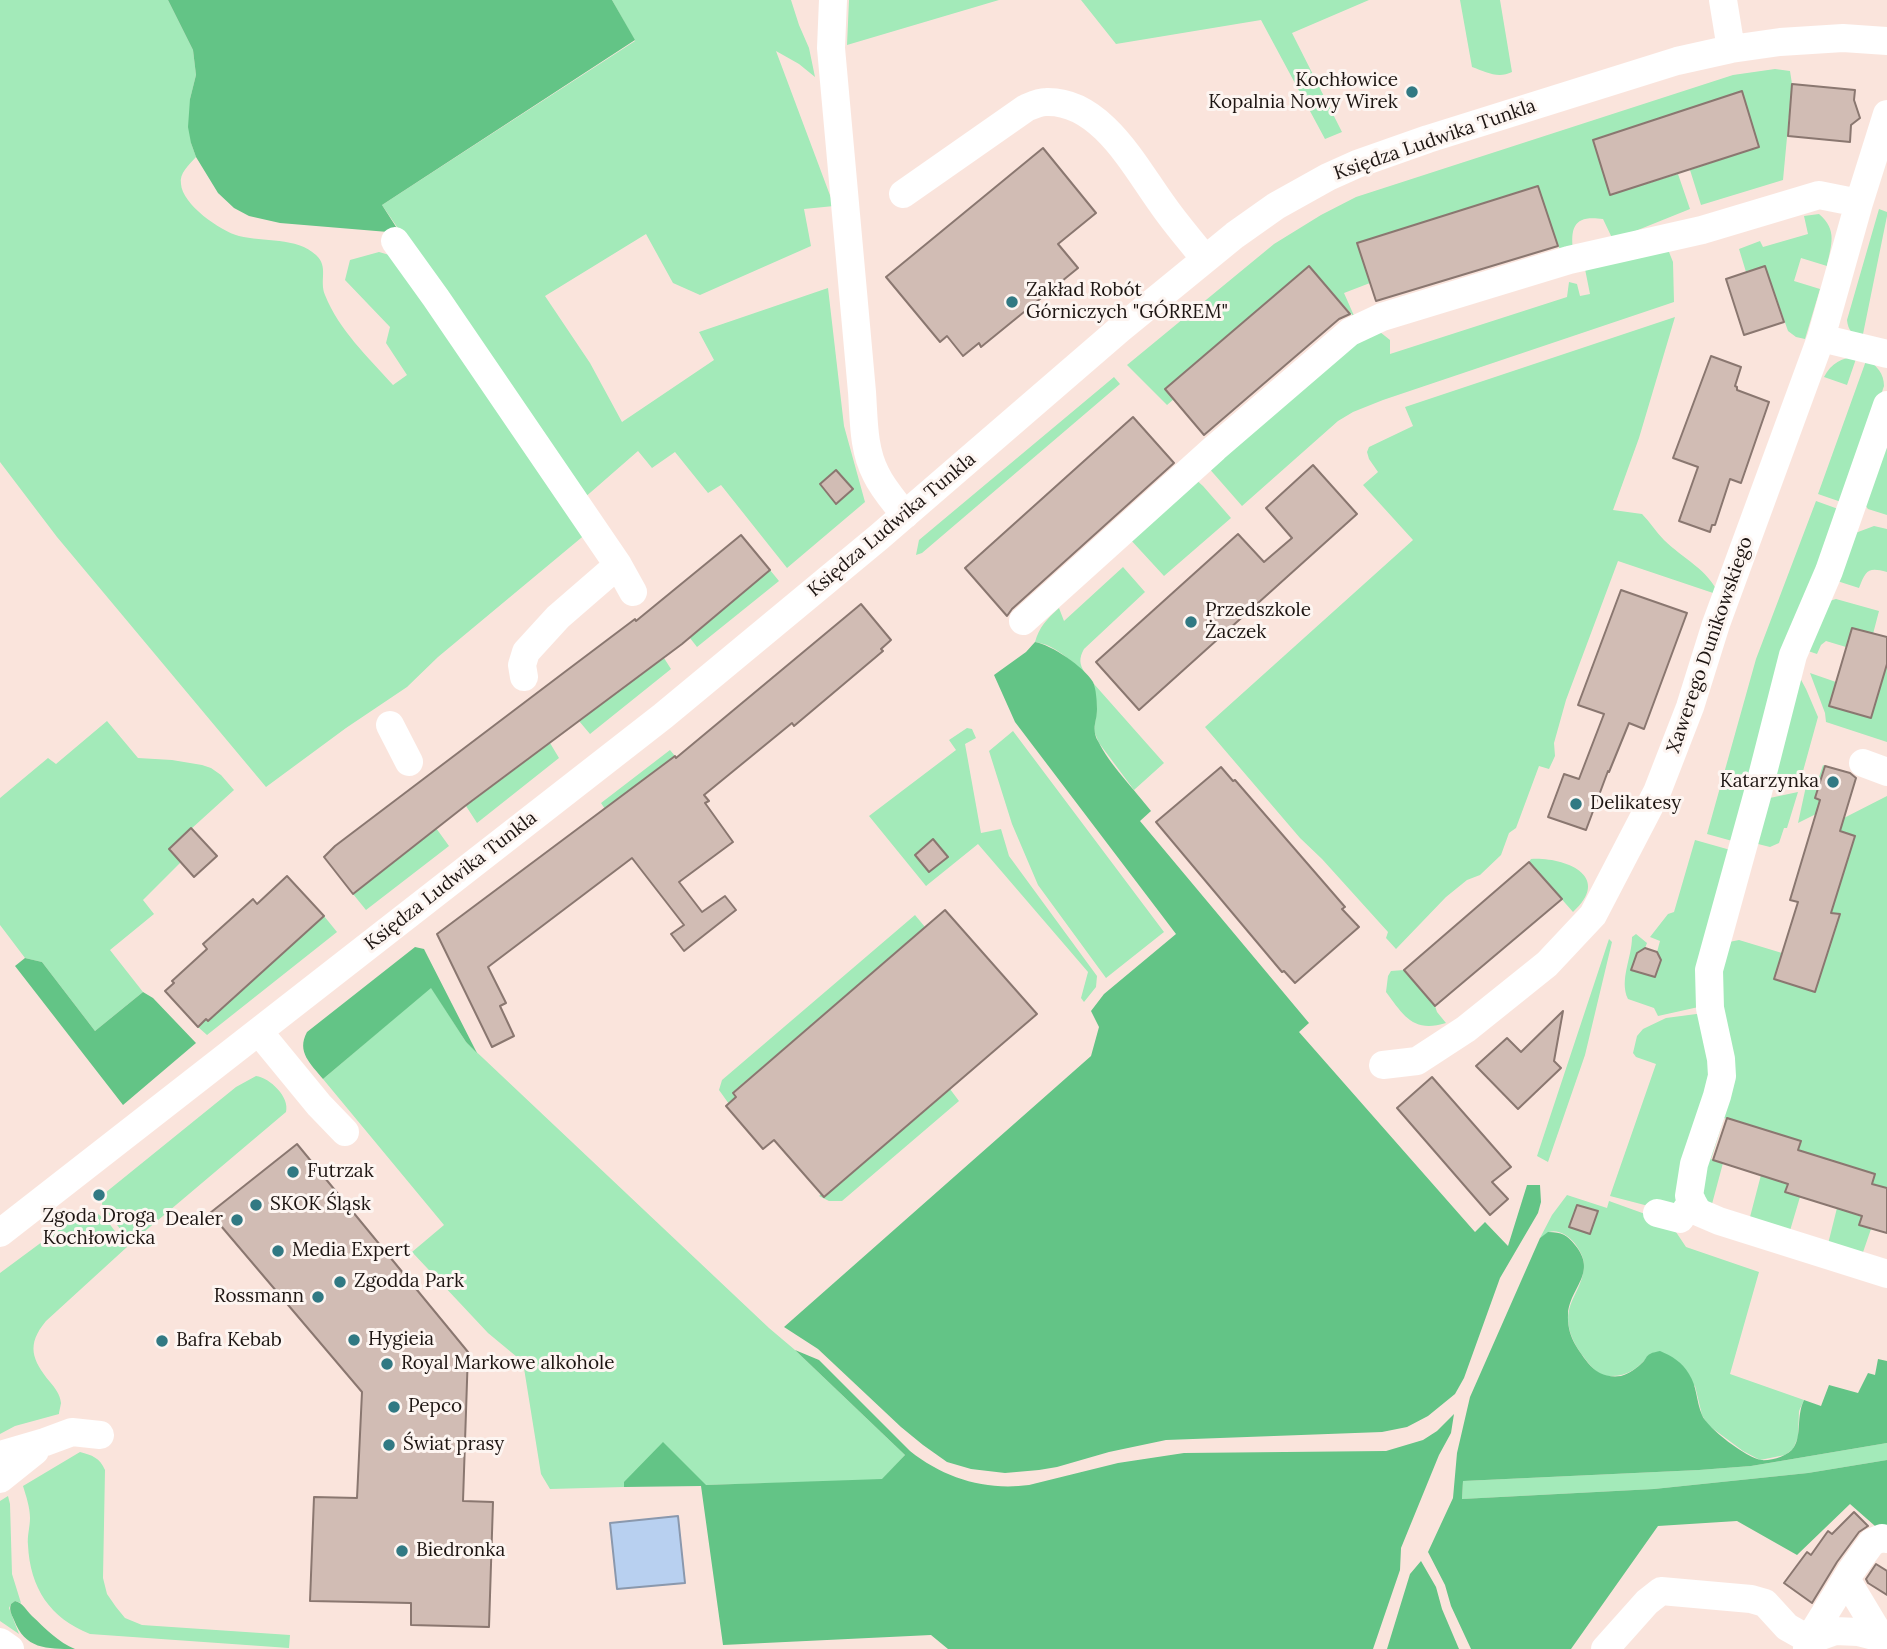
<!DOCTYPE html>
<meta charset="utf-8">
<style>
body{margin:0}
canvas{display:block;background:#fae4dc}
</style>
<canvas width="1887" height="1649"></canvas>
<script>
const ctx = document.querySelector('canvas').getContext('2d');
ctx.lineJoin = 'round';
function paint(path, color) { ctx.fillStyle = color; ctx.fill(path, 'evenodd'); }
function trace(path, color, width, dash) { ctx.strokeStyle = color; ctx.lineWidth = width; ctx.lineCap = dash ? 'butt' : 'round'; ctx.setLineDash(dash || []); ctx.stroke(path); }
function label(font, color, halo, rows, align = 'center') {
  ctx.font = font + ' Lora,serif'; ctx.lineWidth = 6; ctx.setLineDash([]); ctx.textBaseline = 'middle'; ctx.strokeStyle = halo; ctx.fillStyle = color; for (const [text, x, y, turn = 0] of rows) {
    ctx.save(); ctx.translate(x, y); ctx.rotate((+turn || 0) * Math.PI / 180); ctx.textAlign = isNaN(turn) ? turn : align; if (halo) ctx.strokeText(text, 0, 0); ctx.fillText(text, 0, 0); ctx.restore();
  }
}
const green = new Path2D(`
 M0 0H168L193 50 196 75 190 99 191 143 196 157C189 165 179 173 181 184 182 204 220 231 239 236 263 242 297 237 316 255 329 267 319 280 325 295 339 330 368 357 393 385L407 375 386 343 390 327 345 280 350 260 379 252 400 258 587 533 438 657 407 687 346 728 266 787 57 537 0 462Z
 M612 0H791L799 25 809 48 815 77 799 64 776 51 834 206 804 209 811 246 700 295 673 283 646 234 545 296 590 363 622 422 714 360 699 332 828 288 844 426 865 502 787 568 721 485 708 493 675 452 652 468 638 451 583 499 382 205 635 41Z
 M849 0H999L847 45Z
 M1081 0H1369L1292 33 1342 132 1325 139 1261 20 1116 44Z
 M1460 0H1500L1512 72C1498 79 1486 72 1472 67Z
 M1775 69 1790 71 1792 84 1783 180 1701 205 1690 170 1759 147 1741 91 1593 140 1610 195 1678 174 1690 209 1613 240 1603 219C1576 215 1570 225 1573 250H1560L1538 186 1358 243 1370 283 1344 293 1355 318 1309 266 1165 389 1174 399 1167 405 1127 365 1274 244 1321 215 1356 197 1733 75Z
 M1879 209 1887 212V216L1862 339C1853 335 1848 331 1847 320Z
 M1819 214C1838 230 1831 245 1827 266L1801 258 1794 281 1820 289 1805 339 1796 337 1788 331 1765 266 1746 272 1739 249 1760 241 1763 247 1808 234 1804 216Z
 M1660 249 1669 252 1673 262 1674 302 1383 400 1353 412 1338 421 1242 506 1207 466 1361 334 1380 332 1390 340V354L1567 297 1569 282 1577 284 1580 296 1590 294 1584 264Z
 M1675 317 1639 438 1613 510 1642 514C1650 522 1656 532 1664 540 1682 558 1709 570 1719 595L1618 561 1566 700 1554 743 1555 756 1549 769 1539 766 1516 828 1509 833 1501 855 1480 875 1467 880 1446 897 1396 949 1386 938 1388 932 1322 859 1300 838 1205 727 1413 540 1363 485 1378 472 1369 459 1367 452 1369 447 1413 426 1405 407Z
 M1857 356 1847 385 1824 377C1831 363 1842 358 1857 356Z
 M1867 358C1877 367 1884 373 1884 386L1844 503 1818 494Z
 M1114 377 1120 384 922 553 916 555 919 540Z
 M1887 444V515L1868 509 1865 505Z
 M1194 478 1203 486 1231 518 1164 576 1129 538Z
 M1816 501 1841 510 1736 842 1707 834 1756 659Z
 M1874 526 1887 529V572C1868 567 1866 570 1859 588L1834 580 1850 535Z
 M1123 567 1145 592 1084 649C1079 658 1079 664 1085 673 1069 660 1056 645 1035 642 1039 627 1047 619 1059 608L1064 621Z
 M770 570 779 581 697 647 690 638Z
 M1836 599 1879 611 1873 634 1852 628 1846 647 1826 641 1821 645 1817 654 1805 650 1829 601Z
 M664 658 671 669 590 734 579 721Z
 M1887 664V742L1826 722 1825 713 1810 673 1836 682 1830 706 1870 718Z
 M1799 676 1806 689 1818 717 1800 782 1768 789Z
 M1094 684 1164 763 1134 790 1099 743 1094 731 1097 709Z
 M107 721 138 758 172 760 202 765 211 768 221 775 234 790 169 849 181 862 143 900 154 914 110 950 143 992 95 1031 42 962 25 958 0 925V798L48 758 56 764Z
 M967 728 972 729 976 738 965 744 981 833 1001 829 1009 856 1097 976 1096 987 1084 1002 1081 998 1088 972 978 844 926 886 869 816 956 750 949 740Z
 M1013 731 1164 932 1106 978 1038 885 1012 824 989 751Z
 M550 743 559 758 477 823 466 806Z
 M670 750 675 756 605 809 601 803Z
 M1823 765 1825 766 1815 798 1836 804 1798 823 1808 777 1818 780Z
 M1798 792 1787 828H1784L1779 843 1770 847 1754 843 1765 799Z
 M1887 796V1188L1872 1184 1875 1174 1798 1150 1800 1141 1724 1118 1711 1159 1723 1163 1712 1204 1698 1196 1716 991 1729 942 1739 940 1782 953 1775 979 1815 991 1840 915 1831 913 1855 836 1814 823 1840 820Z
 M436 828 449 846 366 910 353 894Z
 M1695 840 1734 851 1703 1006 1658 1016 1654 1008 1628 999C1619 980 1632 958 1632 937L1636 934 1647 943 1645 948 1637 953 1632 970 1655 977 1657 952 1660 941 1650 937 1668 914 1674 912Z
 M1531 859C1565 857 1613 876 1573 912L1529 862Z
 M915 915 925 927 733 1092 736 1097 729 1104 719 1090 722 1080Z
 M324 916 337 932 207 1035 198 1027 206 1019 209 1020Z
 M1609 939 1612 942 1585 1055 1548 1162 1537 1156Z
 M1404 970 1435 1006 1437 1012 1446 1023C1413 1033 1404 1016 1386 992L1388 976 1391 971Z
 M431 987 466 1042 769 1328 795 1350 905 1455 882 1480 705 1485 624 1482V1487L550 1489 541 1474 523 1362 488 1333 412 1252 444 1225 323 1079Z
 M1704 1013 1714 1064 1679 1209H1660L1610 1196 1656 1064 1636 1057 1633 1053 1637 1036 1643 1029 1666 1018Z
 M256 1076C270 1078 290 1097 286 1112L131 1243C127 1237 102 1207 102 1204 102 1202 104 1195 105 1193L236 1087Z
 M950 1089 959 1101 842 1201H829L819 1196Z
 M1761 1175 1788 1184 1785 1192 1800 1197 1789 1234 1750 1217Z
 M1567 1195 1607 1208 1609 1201 1659 1219 1676 1232 1686 1247 1759 1272 1730 1374 1804 1400 1799 1411 1798 1437 1793 1449 1785 1455 1760 1460 1743 1451 1708 1425 1702 1415 1695 1386 1649 1355C1638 1369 1626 1377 1608 1376 1596 1375 1590 1365 1583 1356 1571 1340 1563 1321 1572 1301 1577 1290 1584 1278 1584 1265 1584 1251 1566 1227 1549 1232 1548 1233 1542 1237 1540 1238L1552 1215Z
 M1837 1208 1862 1216 1859 1225 1871 1229 1861 1258 1828 1244Z
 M93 1210 108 1222 127 1247 46 1321C26 1345 32 1360 50 1382 55 1388 60 1394 61 1403 61 1404 59 1412 59 1414L15 1426 0 1434V1273L77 1216Z
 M1887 1443V1460L1808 1473 1654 1489 1462 1499 1463 1481 1699 1470 1751 1466Z
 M80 1452C92 1455 100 1458 105 1470L103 1578 107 1594 116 1607 125 1618 142 1625 290 1635 289 1648 90 1634C50 1618 30 1588 28 1545 27 1536 30 1527 30 1518 30 1507 26 1496 23 1486Z
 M8 1496 10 1504 12 1574 21 1603 15 1601 11 1604 9 1608 19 1634 0 1621V1501Z`);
const forest = new Path2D(`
 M168 0H612L635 40 382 205 400 233 280 223 249 216 234 208 218 193 196 157 191 143 188 127 190 99 196 75 193 50Z
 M1035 642C1052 645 1084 667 1093 682 1096 688 1097 702 1097 709 1097 722 1091 728 1098 741 1109 764 1135 790 1151 811L1140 821 1309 1023 1299 1032 1475 1232 1485 1222 1508 1246 1527 1185H1540L1541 1202 1538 1213 1500 1278 1464 1378 1455 1394 1428 1416 1407 1427 1382 1432 1166 1440 1109 1452 1057 1467 1039 1470 1005 1473 971 1469 947 1462 923 1445 901 1427 818 1349 784 1327 1091 1056 1099 1027 1091 1011 1104 994 1176 934 1015 722 994 675 1026 652Z
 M415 947 424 949 426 953 477 1053 466 1042 431 988 323 1079C311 1064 296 1052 307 1032Z
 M25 958 42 962 95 1031 143 992 153 998 196 1043 123 1105 15 966Z
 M1548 1232C1562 1232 1567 1235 1575 1245 1598 1273 1570 1287 1568 1314 1567 1335 1576 1347 1588 1363 1596 1373 1607 1378 1621 1376 1629 1374 1637 1368 1643 1362 1646 1359 1646 1356 1650 1354 1653 1352 1657 1352 1660 1351 1672 1356 1682 1362 1689 1374 1697 1386 1696 1401 1702 1415 1707 1428 1747 1458 1761 1460 1771 1461 1789 1456 1794 1447 1802 1434 1796 1417 1804 1400L1821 1406 1829 1385 1858 1393 1868 1373 1875 1375 1878 1359 1887 1361V1443L1751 1466 1699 1470 1463 1481 1462 1499 1654 1489 1808 1473 1887 1460V1533H1883L1850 1504 1797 1555 1737 1521 1658 1526 1571 1649H1471L1451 1606 1445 1585 1428 1552 1453 1498 1457 1453 1470 1397 1540 1238Z
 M795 1350 819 1360 910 1451C944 1478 985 1491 1029 1485L1118 1463 1184 1453 1386 1451 1423 1440 1437 1431 1454 1414 1451 1433 1439 1455 1401 1548 1400 1570 1373 1649H948L931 1635 723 1645 701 1486 624 1487V1482L663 1442 706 1485 882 1479 905 1455Z
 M1421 1561 1436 1587 1442 1609 1459 1649H1387L1410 1574Z
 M15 1601C23 1603 26 1610 32 1616 45 1628 59 1643 75 1649 46 1649 25 1649 14 1620 11 1613 9 1610 11 1604Z`);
const water = new Path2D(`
 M678 1516 685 1583 617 1589 610 1523Z`);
const building = new Path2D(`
 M1792 84 1855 90 1854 100 1860 118 1851 125 1850 142 1788 136Z
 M1742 91 1759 147 1610 195 1593 140Z
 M1043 148 1096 213 1058 244 1078 268 981 347 979 343 963 356 947 336 940 342 886 277Z
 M1538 186 1558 246 1376 301 1357 243Z
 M1309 266 1350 314 1339 319 1204 435 1165 389Z
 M1765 266 1784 322 1744 335 1726 279Z
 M1711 356 1741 367 1735 386 1737 387V390L1769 402 1741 483 1730 479 1715 525H1712L1710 532 1679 521 1698 467 1673 458Z
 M1133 417 1174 463 1012 609 1007 616 965 568Z
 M1313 465 1357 514 1139 710 1096 662 1238 534 1264 562 1292 538 1266 508Z
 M836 470 853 489 836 504 820 484Z
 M741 535 770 570 682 644 465 806 353 894 324 857 335 846 566 671 635 619 636 621Z
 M1621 590 1687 613 1644 729 1629 723 1609 772 1608 771 1586 830 1548 817 1564 774 1579 779 1604 714 1578 705Z
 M861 604 891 640 881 649 883 651 794 726 792 723 704 795 709 801 705 803 733 842 679 882 702 912 725 896 736 910 684 951 671 934 684 925 632 858 488 967 506 1003 500 1006 514 1036 492 1047 437 934 675 756 676 758Z
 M1852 628 1887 637V664L1871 718 1829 706Z
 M1825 766 1850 773 1856 778 1840 831 1855 836 1831 913 1840 914 1815 992 1774 979 1798 902 1790 900 1820 800 1815 798Z
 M1221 767 1233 781 1235 780 1345 907 1342 909 1359 927 1295 983 1284 971 1282 972 1156 822Z
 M191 828 217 856 194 877 169 849Z
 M933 839 948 857 929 872 915 855Z
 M1529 862 1562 899 1435 1006 1404 970Z
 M287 876 324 916 208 1021 206 1019 198 1027 165 991 174 983 172 981 207 949 203 944 253 899 257 904Z
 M945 910 1037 1014 824 1197 774 1140 763 1149 726 1106 736 1097 733 1093Z
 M1645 948 1657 952 1661 960 1655 977 1631 970 1637 953Z
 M1563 1011 1554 1061 1561 1068 1518 1109 1476 1066 1507 1038 1521 1052Z
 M1432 1077 1511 1167 1492 1182 1508 1199 1490 1215 1397 1108Z
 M1727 1118 1801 1141 1798 1150 1875 1174 1872 1184 1887 1188V1233L1859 1225 1862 1216 1785 1192 1788 1184 1713 1160Z
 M297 1144 468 1352 463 1501 493 1502 489 1627 411 1625V1603L310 1601 314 1497 357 1498 362 1392 210 1213Z
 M1577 1205 1598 1211 1590 1234 1569 1227Z
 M1854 1512 1868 1526 1859 1532 1837 1562 1812 1603 1784 1583 1807 1552 1811 1555 1828 1531 1832 1534Z
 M1876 1564 1887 1571V1595L1868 1583 1866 1579Z`);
const minor = new Path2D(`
 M833 0 831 48 862 392C864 420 863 449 876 474 883 489 895 502 905 515
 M1723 0 1731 49
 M903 194 1026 108C1033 105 1039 102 1046 102 1101 100 1135 167 1162 204 1175 223 1191 241 1205 259
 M395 241 436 298 618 565 633 592
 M1821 338 1887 354
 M1887 405 1829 571 1793 655 1757 796 1709 970 1710 1008 1721 1059 1722 1076 1717 1096 1694 1164 1689 1196 1698 1212 1719 1221 1887 1274
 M1023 621 1215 448 1350 332 1382 317 1569 260 1702 230 1819 195 1859 203
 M524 677 522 665 526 652 558 617 618 565
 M390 725 409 762
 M1863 763 1887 772
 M259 1032 319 1105 345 1132
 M1383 1065 1417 1061 1466 1029 1547 964 1593 915 1657 792 1690 707 1716 624 1821 338 1859 203 1887 114
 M1657 1213 1680 1219 1692 1201
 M0 1233 663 716 879 537 1120 329 1235 235 1276 206 1328 177 1357 164 1428 139 1677 61 1731 49 1780 42 1843 38 1887 41
 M0 1455 45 1442 72 1432 100 1435
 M0 1479 35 1451
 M1846 1579 1887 1647
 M0 1642 10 1649
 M1807 1648 1814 1631 1851 1571 1872 1542 1882 1538 1887 1539
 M1605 1649 1647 1602 1661 1591 1751 1599 1765 1603 1787 1627 1810 1640 1835 1631 1858 1632 1882 1638`);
const markers = [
 [1412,92,7,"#317983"],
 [1012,302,7,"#317983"],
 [1191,622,7,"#317983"],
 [1833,782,7,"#317983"],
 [1576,804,7,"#317983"],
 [293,1172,7,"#317983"],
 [99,1195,7,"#317983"],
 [256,1205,7,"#317983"],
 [237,1220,7,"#317983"],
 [278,1251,7,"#317983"],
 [340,1282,7,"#317983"],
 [318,1297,7,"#317983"],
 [354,1340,7,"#317983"],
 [162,1341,7,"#317983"],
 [387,1364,7,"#317983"],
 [394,1407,7,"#317983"],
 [389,1445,7,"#317983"],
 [402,1551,7,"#317983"]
];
const poiNames = [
 ["Kochłowice",1398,81,"right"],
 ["Kopalnia Nowy Wirek",1398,103,"right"],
 ["Zakład Robót",1026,291],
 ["Górniczych \"GÓRREM\"",1026,313],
 ["Przedszkole",1205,611],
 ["Żaczek",1205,633],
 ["Katarzynka",1819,782,"right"],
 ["Delikatesy",1590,804],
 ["Futrzak",307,1172],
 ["SKOK Śląsk",270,1205],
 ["Zgoda Droga",99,1217,"center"],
 ["Kochłowicka",99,1239,"center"],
 ["Dealer",223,1220,"right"],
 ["Media Expert",292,1251],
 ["Zgodda Park",354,1282],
 ["Rossmann",304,1297,"right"],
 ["Hygieia",368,1340],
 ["Bafra Kebab",176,1341],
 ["Royal Markowe alkohole",401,1364],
 ["Pepco",408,1407],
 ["Świat prasy",403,1445],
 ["Biedronka",416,1551]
];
const streetNames = [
 ["Księdza Ludwika Tunkla",1435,140,-19],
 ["Księdza Ludwika Tunkla",892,525,-40],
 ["Xawerego Dunikowskiego",1710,645,-71],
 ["Księdza Ludwika Tunkla",451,881,-38]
];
paint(green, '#a3eab9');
paint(forest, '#63c486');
paint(water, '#b8d0f0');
trace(water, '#8a98ad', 2);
paint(building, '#d1bcb4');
trace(building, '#8a7770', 2);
trace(minor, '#fff', 28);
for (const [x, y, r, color] of markers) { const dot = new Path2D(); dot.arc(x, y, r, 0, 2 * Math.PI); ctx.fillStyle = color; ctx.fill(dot); trace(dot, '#fdf5f1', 2.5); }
label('19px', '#1d1512', '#fdf5f1', poiNames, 'left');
label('19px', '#1d1512', '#fdf5f1', streetNames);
</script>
